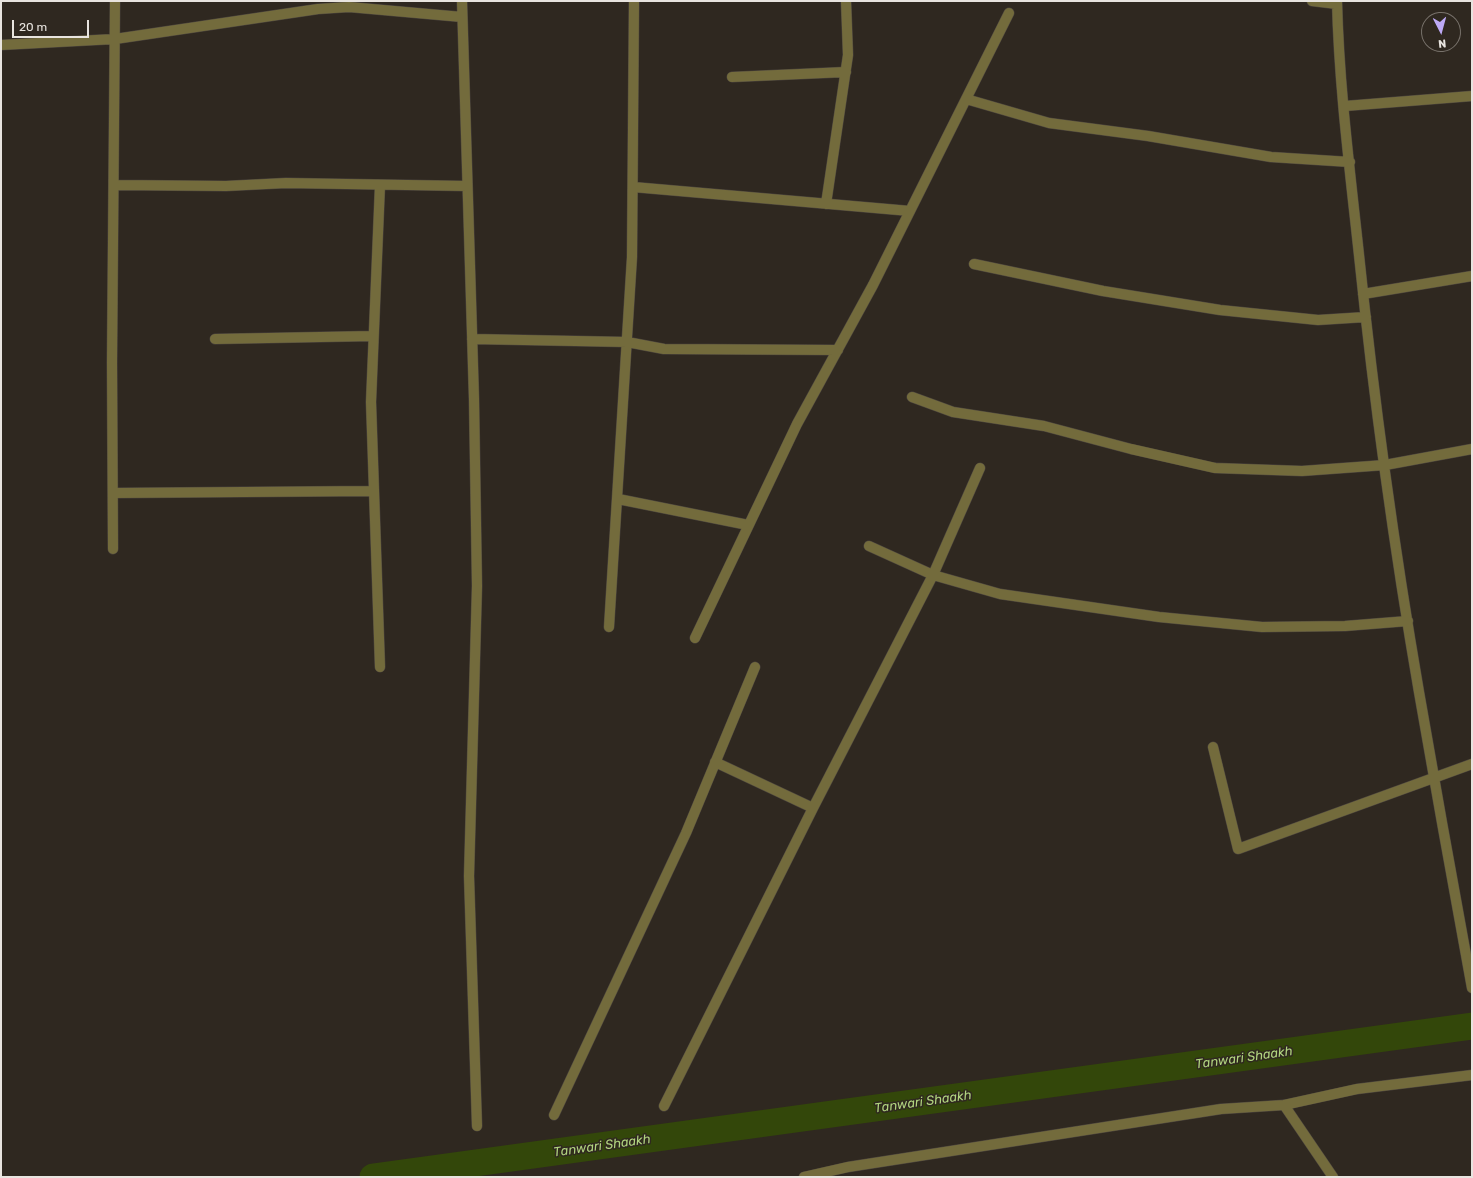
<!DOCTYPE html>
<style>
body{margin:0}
#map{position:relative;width:1473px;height:1178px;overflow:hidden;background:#2f2820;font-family:Rubik,sans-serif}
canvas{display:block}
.frame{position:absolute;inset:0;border:2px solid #e8e4df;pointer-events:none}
.north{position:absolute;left:1421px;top:12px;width:40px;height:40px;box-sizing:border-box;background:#2f2820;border:1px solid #79736c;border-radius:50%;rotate:174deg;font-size:11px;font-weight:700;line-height:16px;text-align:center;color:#e8e4df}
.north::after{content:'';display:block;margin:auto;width:14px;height:18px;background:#bda9f5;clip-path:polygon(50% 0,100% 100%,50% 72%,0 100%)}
.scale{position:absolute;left:12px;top:20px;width:77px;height:18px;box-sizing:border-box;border:2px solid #e8e4df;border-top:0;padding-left:5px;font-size:12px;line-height:14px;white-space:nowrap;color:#e8e4df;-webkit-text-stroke:3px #2f2820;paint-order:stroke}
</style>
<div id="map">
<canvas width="1473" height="1178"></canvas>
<div class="frame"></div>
<div class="north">N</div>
<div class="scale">20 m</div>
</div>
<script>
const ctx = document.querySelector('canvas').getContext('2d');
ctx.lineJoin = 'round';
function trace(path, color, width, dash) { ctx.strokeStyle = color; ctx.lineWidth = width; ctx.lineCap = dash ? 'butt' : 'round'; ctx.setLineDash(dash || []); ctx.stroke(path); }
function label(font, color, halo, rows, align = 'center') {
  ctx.font = font + ' Rubik,sans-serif'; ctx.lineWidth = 3; ctx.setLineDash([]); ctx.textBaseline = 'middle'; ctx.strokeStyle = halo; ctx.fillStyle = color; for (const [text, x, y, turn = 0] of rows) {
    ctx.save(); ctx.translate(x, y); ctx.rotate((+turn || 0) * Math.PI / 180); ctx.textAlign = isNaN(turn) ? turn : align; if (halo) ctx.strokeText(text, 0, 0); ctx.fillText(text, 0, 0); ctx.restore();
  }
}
const canal = new Path2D(`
 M373 1177 1472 1026`);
const street = new Path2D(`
 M462 1 474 399 477 586 469 876 477 1126
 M1312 1 1337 4
 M1337 1C1339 86 1350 171 1359 255 1374 401 1394 547 1419 692 1436 791 1454 889 1472 988
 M1 45 115 39 318 9 349 7 462 17
 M732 77 846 72
 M966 99 1049 123 1148 136 1271 157 1350 162
 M1345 106 1472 96
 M114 185 226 186 286 183 467 186
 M633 187 910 211
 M826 204 848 55 846 1
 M974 264 1103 291 1220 310 1318 320 1366 317
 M1363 294 1472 276
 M215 339 373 336
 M472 339 627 342 664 349 838 350
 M912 397 953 412 1044 426 1131 449 1215 468 1302 471 1385 465 1472 449
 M113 493 374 491
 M618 499 748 525
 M869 546 933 575 1000 594 1159 617 1262 627 1345 626 1408 621
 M113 549 112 362 115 1
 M609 627 632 257 634 1
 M695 638 797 424 873 285 1009 13
 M380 667 371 402 380 185
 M1213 747 1238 849 1472 764
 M715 762 813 808
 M1284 1105 1333 1177
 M664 1106 813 808 933 575 980 468
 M554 1115 686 833 755 667
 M804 1177 848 1167 1221 1109 1284 1105 1357 1089 1472 1075`);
const waterNames = [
 ["Tanwari Shaakh",1244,1058,-8],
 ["Tanwari Shaakh",923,1102,-8],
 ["Tanwari Shaakh",602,1146,-8]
];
trace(canal, '#33470a', 27);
trace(street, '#4d463f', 11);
trace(street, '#736b3c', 10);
label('italic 13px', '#b1d47f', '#2f2820', waterNames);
</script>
